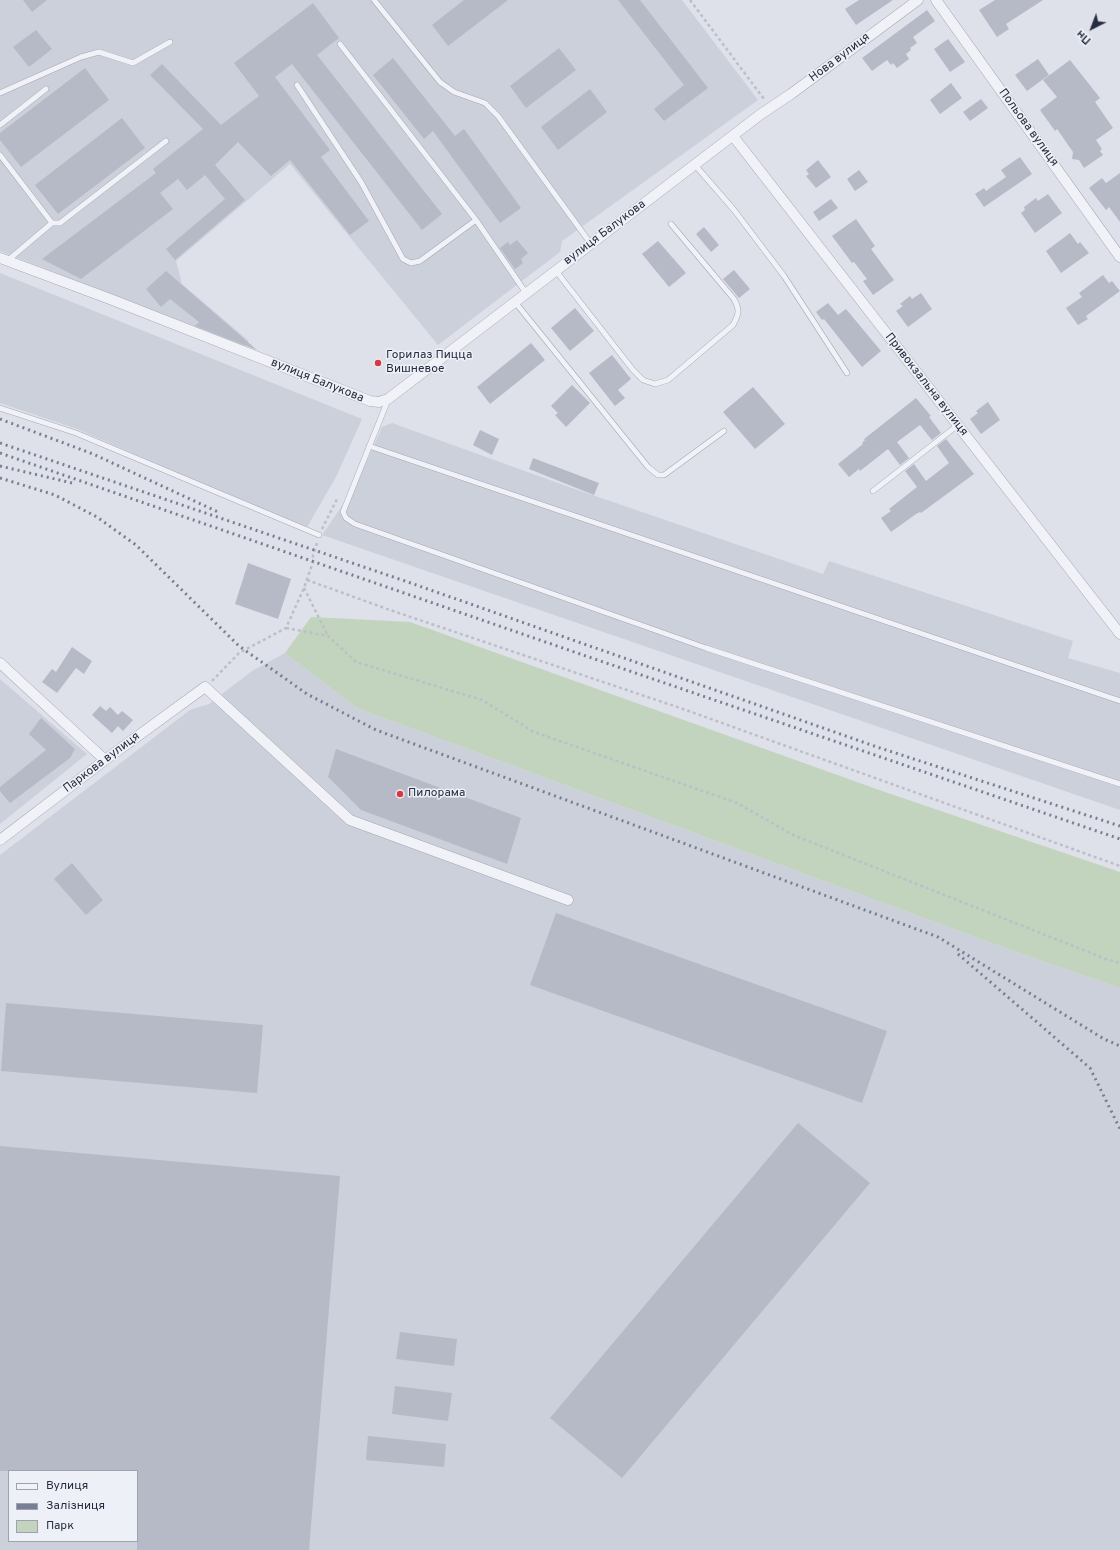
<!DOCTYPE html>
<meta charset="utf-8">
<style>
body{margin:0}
#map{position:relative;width:1120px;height:1550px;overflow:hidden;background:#dee1e9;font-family:Overpass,sans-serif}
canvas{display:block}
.legend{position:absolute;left:8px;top:1470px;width:130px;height:72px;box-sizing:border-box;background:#edf0f6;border:1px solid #9da2ae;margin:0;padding:5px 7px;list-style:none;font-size:12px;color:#262d41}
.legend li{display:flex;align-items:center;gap:8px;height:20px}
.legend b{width:20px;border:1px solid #9da2ae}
.north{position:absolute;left:1072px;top:8px;width:40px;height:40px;-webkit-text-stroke:3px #edf0f6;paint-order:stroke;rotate:222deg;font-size:11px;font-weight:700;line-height:16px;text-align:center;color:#262d41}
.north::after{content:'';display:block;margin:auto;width:14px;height:18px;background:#262d41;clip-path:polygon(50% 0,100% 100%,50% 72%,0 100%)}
</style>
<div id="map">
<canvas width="1120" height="1550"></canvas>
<ul class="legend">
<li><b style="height:5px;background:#f1f2f7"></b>Вулиця</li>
<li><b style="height:5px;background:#767f94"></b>Залізниця</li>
<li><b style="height:11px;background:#c2d3be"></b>Парк</li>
</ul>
<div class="north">Пн</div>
</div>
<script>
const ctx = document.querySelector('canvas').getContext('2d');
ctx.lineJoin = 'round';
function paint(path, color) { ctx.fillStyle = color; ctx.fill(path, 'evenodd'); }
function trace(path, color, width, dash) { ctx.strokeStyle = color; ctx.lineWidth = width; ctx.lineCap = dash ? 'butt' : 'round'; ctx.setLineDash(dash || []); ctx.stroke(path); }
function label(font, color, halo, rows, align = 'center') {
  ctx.font = font + ' Overpass,sans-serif'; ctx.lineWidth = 3; ctx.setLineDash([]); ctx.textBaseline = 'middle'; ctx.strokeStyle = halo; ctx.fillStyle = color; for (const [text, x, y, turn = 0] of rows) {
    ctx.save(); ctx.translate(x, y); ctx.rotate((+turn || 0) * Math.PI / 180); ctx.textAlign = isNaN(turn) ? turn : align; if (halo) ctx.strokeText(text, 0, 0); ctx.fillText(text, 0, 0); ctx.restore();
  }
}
const built = new Path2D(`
 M0 0H682L758 100 562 241 560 252 438 345 290 164 176 261 182 284 249 341 241 348 129 301 0 251Z
 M0 273 362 419 337 475 306 529 77 429 0 403Z
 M392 423 569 487 823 574 829 561 1073 641 1068 658 1120 673V810L322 535 355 487 382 427Z
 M285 653 357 708 1008 949 1120 988V1550H0V855L190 710 209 704 252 671ZM9 1471H137V1541H9Z
 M0 679 87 754 0 824Z`);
const green = new Path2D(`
 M311 617 410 622 882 791 1120 872V988L1008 949 357 708 285 653Z`);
const building = new Path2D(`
 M23 0H47L32 12Z
 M464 0H508L448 46 432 25Z
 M618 0H640L708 88 664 121 654 109 684 85Z
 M859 0H893L856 25 845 9Z
 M995 0H1043L1006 24 1009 29 997 37 979 10Z
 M313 3 339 38 317 55 442 214 422 230 292 64 275 77 330 150 321 157 369 221 350 235 290 160 271 176 238 142 215 165 245 200 175 260 166 249 225 199 205 175 187 190 178 179 160 193 173 209 81 279 42 259 156 173 153 169 203 129 150 75 162 64 221 125 259 96 234 63Z
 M927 10 935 21 913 37 917 43 910 48 911 50 906 54 909 59 897 68 893 63 891 65 887 60 872 71 862 58Z
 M36 30 52 49 29 67 13 47Z
 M948 39 965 62 950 72 934 49Z
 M559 48 576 70 526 108 510 86Z
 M393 58 455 136 464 129 521 208 500 223 433 131 424 139 373 75Z
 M1038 59 1049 75 1027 91 1015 75Z
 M1070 60 1100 98 1095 102 1113 128 1096 140 1102 149 1100 151 1103 155 1084 168 1079 160 1072 159 1073 152 1057 129 1055 131 1040 110 1057 97 1043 80Z
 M85 68 109 100 21 167 0 140V133Z
 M951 83 962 98 940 114 930 100Z
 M590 89 607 112 558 150 541 127Z
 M981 99 988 108 970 121 963 112Z
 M122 118 145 148 58 214 35 185Z
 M1020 157 1032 174 984 207 975 194 984 188 986 191 1006 177 1001 170Z
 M818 160 831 177 816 188 806 176 809 174 806 170Z
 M859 170 868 182 855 191 847 179Z
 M1120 173V222L1109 207 1106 210 1089 188 1102 178 1106 183Z
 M1048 194 1062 213 1035 233 1021 213 1025 210 1024 207 1036 198 1038 201Z
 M831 199 838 208 819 221 813 212Z
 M856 219 875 246 871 249 894 280 873 295 863 281 867 279 854 262 852 263 832 236Z
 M704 227 719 245 711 252 696 234Z
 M1070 233 1078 244 1080 242 1089 253 1061 273 1046 251Z
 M517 240 528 253 521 259 523 263 515 269 500 248 508 242 510 245Z
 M658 241 686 273 669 287 642 254Z
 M734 270 750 289 739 298 723 279Z
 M166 271 257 350 195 326 199 322 170 299 161 307 146 289Z
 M1103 275 1109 283 1112 281 1120 291 1086 316 1088 319 1078 325 1066 308 1082 297 1079 293Z
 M921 293 932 309 908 327 896 311 903 306 900 304 910 296 912 299Z
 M828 303 838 315 846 309 881 351 862 367 824 319 822 320 816 312Z
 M575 308 594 331 570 351 551 328Z
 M531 343 545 360 490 404 477 387Z
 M612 355 631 379 618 390 625 398 615 406 589 373Z
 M572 385 590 403 566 427 555 415 558 413 551 406Z
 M753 387 785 424 755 449 723 412Z
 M916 398 931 416 929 417 941 433 932 440 920 425 897 442 909 458 900 465 888 449 860 471 859 469 849 477 838 464 863 444 862 443 865 440 864 439Z
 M988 402 1000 420 981 434 970 419 978 413 976 411Z
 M480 430 499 439 492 455 473 445Z
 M946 439 974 474 921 513 920 512 916 514 891 532 881 518 891 511 889 509 917 487 905 471 914 464 926 481 949 463 937 446Z
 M533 458 599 483 594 495 529 469Z
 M248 563 291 579 278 619 235 604Z
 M72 647 92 661 84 674 76 668 57 693 42 682 52 669 56 672Z
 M100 706 106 711 110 707 118 715 122 711 133 720 123 731 118 726 112 733 92 715Z
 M41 718 75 749 70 758 10 803 0 791V787L46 750 29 734Z
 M336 749 521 818 507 864 361 810 328 777Z
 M72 863 103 900 86 915 54 879Z
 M556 913 887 1031 862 1103 530 985Z
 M6 1003 263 1025 257 1093 1 1071Z
 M798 1123 870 1183 622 1478 550 1418Z
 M0 1146 340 1176 309 1550H137V1471H0Z
 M400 1332 457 1339 454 1366 396 1359Z
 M395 1386 452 1393 448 1421 392 1414Z
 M368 1436 446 1444 444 1467 366 1460Z`);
const path = new Path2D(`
 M690 0 764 99
 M322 529 337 499
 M307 580 390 610 683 709 1120 866
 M304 588 328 636
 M286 628 328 636 356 662 482 700 534 732 737 803 793 835 1106 959 1120 963
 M212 681 239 653 286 628 304 588 313 562V556L317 543`);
const service = new Path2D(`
 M374 0 440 82 454 92 485 103 498 116 591 244
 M340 44 476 220 526 293
 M297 85 361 182 403 259 411 263 420 261 476 220
 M0 93 81 57 99 52 133 63 170 42
 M0 125 46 89
 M0 155 52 223
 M695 165 734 210 784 276 847 373
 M7 261 52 223H60L166 141
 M556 271 633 370 643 380 655 384 668 380 733 325C739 314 740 310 734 299L671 224
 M515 302 648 467 658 475H664L724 431
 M388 400 343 512 346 518 355 524 706 648 1120 784
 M0 408 76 433 319 535
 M369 446 1120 701
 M873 491 958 425`);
const minor = new Path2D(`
 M936 0 1120 257
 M733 136 1120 634
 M0 258 110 299 370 401 379 402 388 399 761 114 791 94 918 0
 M0 663 105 760
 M0 840 105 760 205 687 350 820 568 900`);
const rail = new Path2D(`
 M0 419 93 454 218 512
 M0 443 405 581 880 748 1120 826
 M0 453 583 655 1120 839
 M0 466 72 483
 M0 478 55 495 97 517 136 545 239 646 307 694 376 730 938 937 1104 1039 1120 1046
 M958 954 1090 1068 1120 1129`);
const markers = [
 [378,363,4,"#d93843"],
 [400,794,4,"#d93843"]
];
const streetNames = [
 ["Нова вулиця",840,58,-37],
 ["Польова вулиця",1028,128,54],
 ["вулиця Балукова",605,233,-37],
 ["вулиця Балукова",317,381,22],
 ["Привокзальна вулиця",926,385,52],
 ["Паркова вулиця",102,763,-37]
];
const poiNames = [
 ["Горилаз Пицца",386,356],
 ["Вишневое",386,370],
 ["Пилорама",408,794]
];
paint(built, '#ccd0db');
paint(green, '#c2d3be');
paint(building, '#b5bac6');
trace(service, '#a3a7b3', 6);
trace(minor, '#a3a7b3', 11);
trace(path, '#bcbfc8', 2.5, [3, 3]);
trace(service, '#f1f2f7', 5);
trace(minor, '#f1f2f7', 10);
trace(rail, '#767f94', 3, [2, 4]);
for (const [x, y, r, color] of markers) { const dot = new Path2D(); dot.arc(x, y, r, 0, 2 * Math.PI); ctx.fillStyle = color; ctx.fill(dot); trace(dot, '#edf0f6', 1.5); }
label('12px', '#262d41', '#edf0f6', streetNames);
label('12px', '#262d41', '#edf0f6', poiNames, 'left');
</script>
